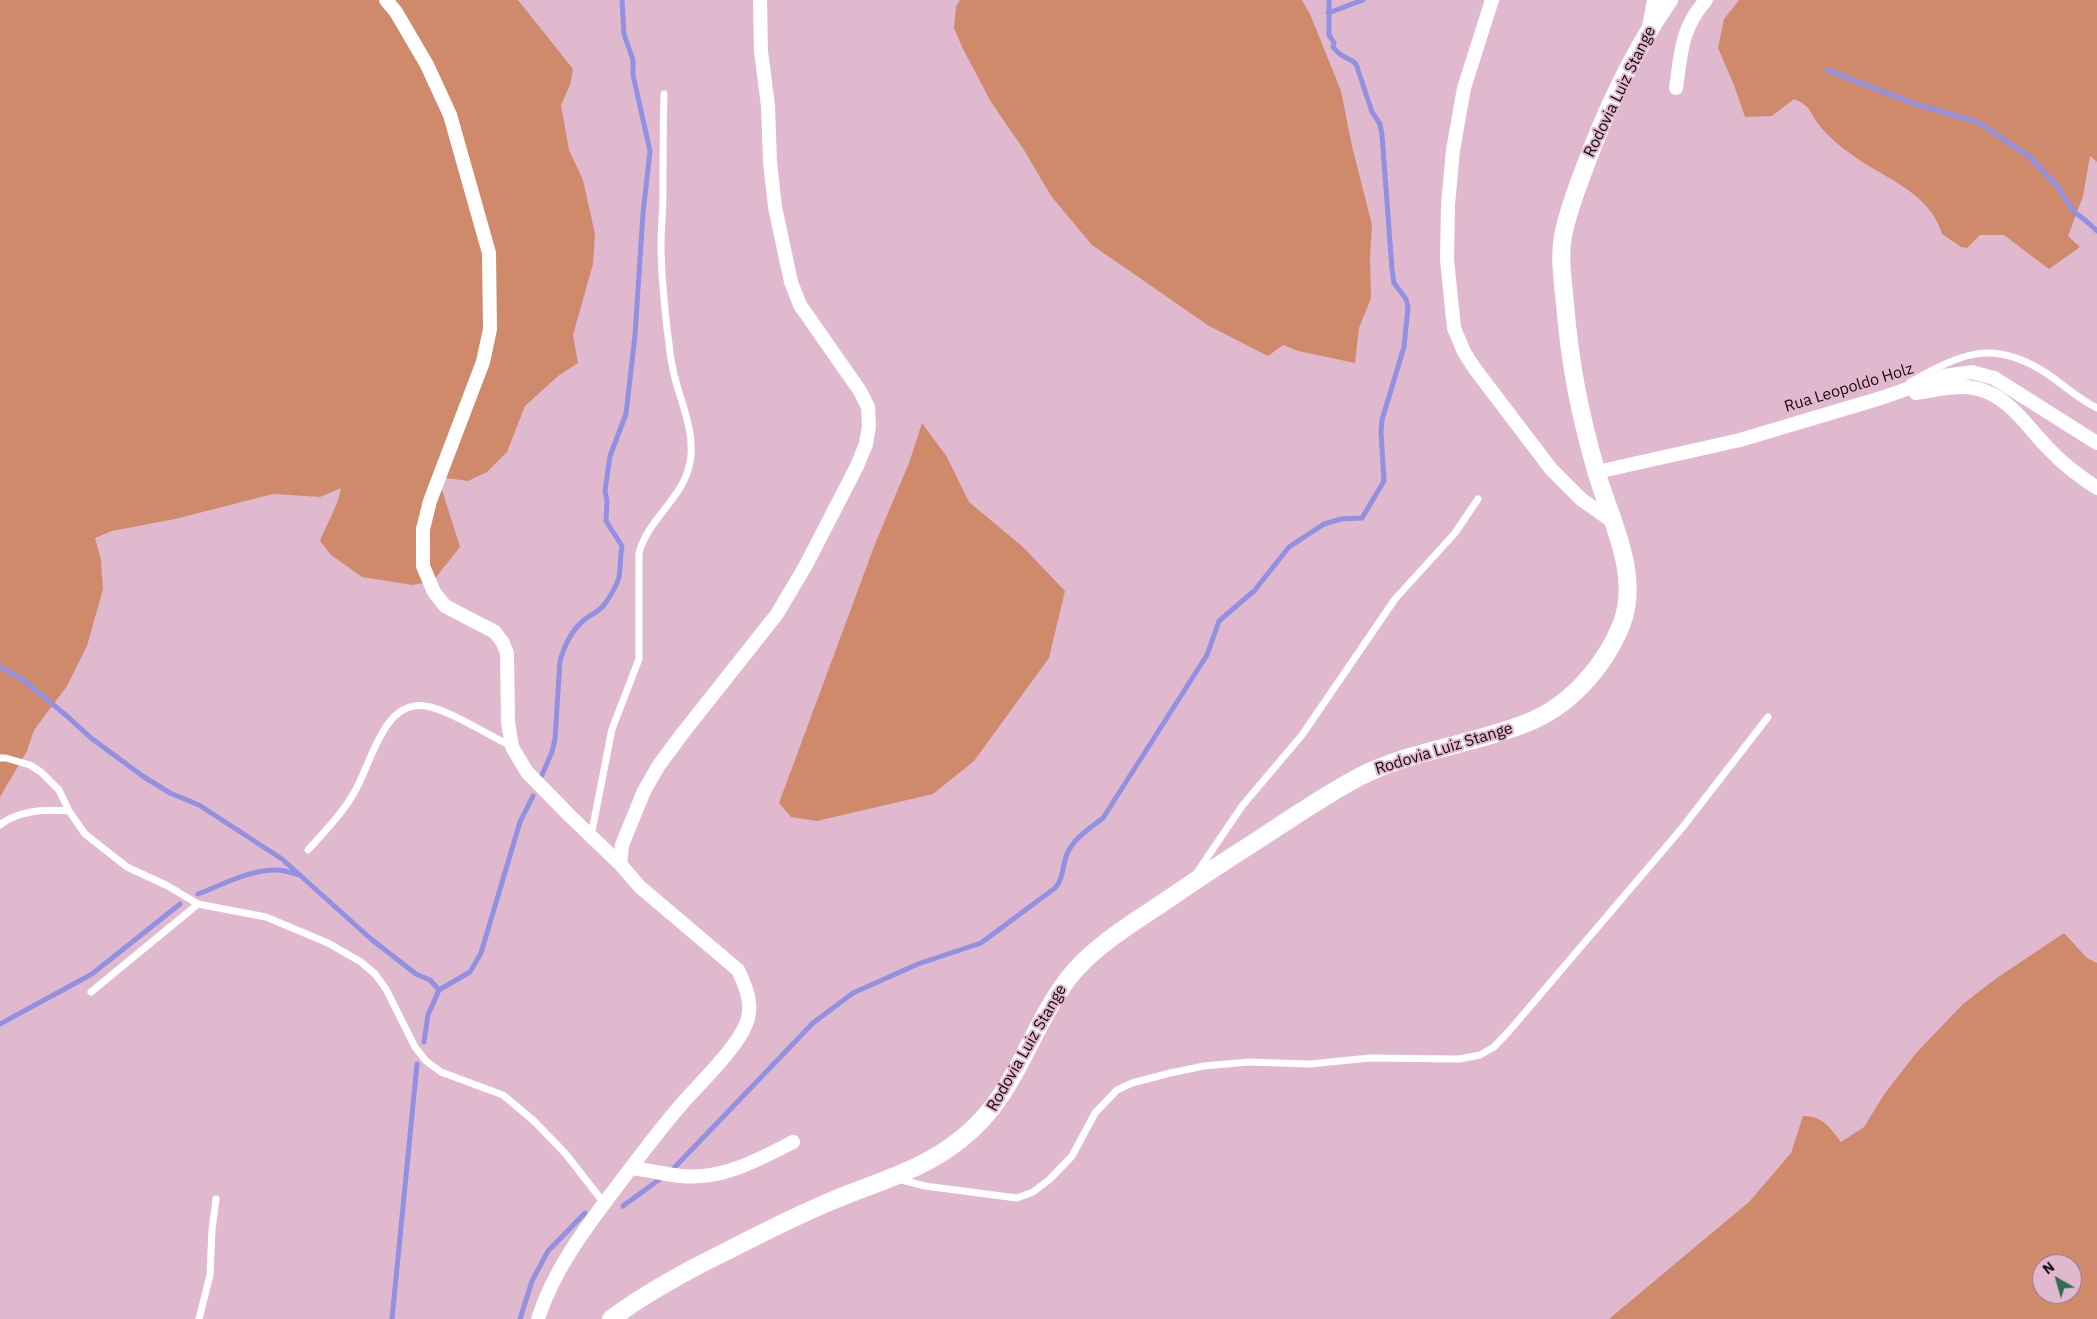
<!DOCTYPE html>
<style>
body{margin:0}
#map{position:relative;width:2097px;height:1319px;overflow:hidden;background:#e1b9cf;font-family:"IBM Plex Sans",sans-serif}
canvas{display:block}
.north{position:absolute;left:2032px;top:1254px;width:50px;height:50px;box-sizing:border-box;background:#e1b9cf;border:1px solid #8f7283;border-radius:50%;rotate:322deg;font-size:14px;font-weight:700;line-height:20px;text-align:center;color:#150810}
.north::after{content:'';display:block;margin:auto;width:18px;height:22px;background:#326a52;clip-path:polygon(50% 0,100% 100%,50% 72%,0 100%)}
</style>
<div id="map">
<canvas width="2097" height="1319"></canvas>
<div class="north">N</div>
</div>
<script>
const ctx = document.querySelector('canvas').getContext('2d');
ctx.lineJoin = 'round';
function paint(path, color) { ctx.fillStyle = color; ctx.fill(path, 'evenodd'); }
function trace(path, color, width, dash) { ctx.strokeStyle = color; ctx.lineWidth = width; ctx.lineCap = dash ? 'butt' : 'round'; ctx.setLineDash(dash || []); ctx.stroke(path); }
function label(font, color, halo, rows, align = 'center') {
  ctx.font = font + ' "IBM Plex Sans",sans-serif'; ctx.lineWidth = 4; ctx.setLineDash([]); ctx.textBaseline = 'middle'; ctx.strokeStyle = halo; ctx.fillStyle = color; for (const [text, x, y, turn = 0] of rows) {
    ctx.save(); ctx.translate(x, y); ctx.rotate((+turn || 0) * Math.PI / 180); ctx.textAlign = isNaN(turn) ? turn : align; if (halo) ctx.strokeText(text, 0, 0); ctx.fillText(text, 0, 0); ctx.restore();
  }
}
const green = new Path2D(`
 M0 0H518L573 69 570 85 561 105 569 150 583 180 595 234 593 264 573 335 578 363 558 376 525 406 507 452 487 472 468 481 438 477 460 547 433 581 413 585 362 577 331 555 320 541C327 523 338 506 341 488L320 497 273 494 175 519 112 531 95 538 101 560 103 589 87 646 67 686 34 730 27 751 0 797Z
 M960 0H1302L1310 14 1341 91 1352 146 1372 225 1370 256 1371 298 1359 328 1355 363 1298 351 1283 345 1268 356 1209 326 1092 245 1051 196 1024 150 991 102 963 49 954 28 956 7Z
 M1739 0H2097V162L2090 156 2083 196 2068 236 2080 247 2049 269 2004 235H1980L1967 248 1961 247 1942 234C1930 191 1880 177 1848 152 1838 145 1827 135 1820 126 1808 112 1813 107 1794 99L1772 116 1745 117 1734 85 1718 48 1724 19Z
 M922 423 947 457 969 502 1023 547 1065 591 1049 658 974 761 933 794 817 821 791 817 779 803 875 544 909 463Z
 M2064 933 2087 958 2097 963V1319H1609L1749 1202 1791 1153 1803 1116C1821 1115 1831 1128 1841 1142L1864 1127 1885 1093 1917 1052 1963 1004 1994 980ZM2042 1264H2072V1294H2042Z`);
const stream = new Path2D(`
 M1328 13 1363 0
 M1827 70 1918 105 1978 122 1987 128 2031 158 2058 187 2073 211 2085 220 2097 231
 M0 667 22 679 67 716 91 738 144 777 170 793 199 805 282 859 371 939 416 974 430 980 439 990
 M542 775 552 752 555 739 560 661C564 647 571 631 583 621 589 615 599 612 604 605 609 598 617 585 619 577 621 566 620 556 622 546L606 521 607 501 605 491 610 456 626 414 635 335 643 213 650 151 633 75V60L624 34 622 0
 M198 894C222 885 251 869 277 870 284 870 292 873 300 875
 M0 1024 92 974 180 904
 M424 1042 428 1015 439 990 470 972 481 953 520 822 533 796
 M674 1168 813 1023 853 993 918 964 981 943 1055 888C1064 878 1062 866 1067 854 1073 839 1090 828 1103 818L1207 655 1219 621 1254 591 1289 547 1324 524 1341 519 1362 518 1384 481 1381 432 1382 420 1404 347 1408 307 1406 299 1394 283 1392 269 1382 135 1380 124 1372 112 1356 64C1348 56 1343 60 1333 47L1334 43 1329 35V0
 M623 1206 660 1179
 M392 1319 417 1064
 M520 1319 532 1281 548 1251 585 1213`);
const service = new Path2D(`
 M1910 382C1961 354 1992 338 2046 373 2064 385 2078 399 2097 408
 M0 758H6L30 765 41 772 59 790 69 811 85 834 127 867 168 886 198 904 266 917 328 943 361 962 375 974 386 989 415 1047 426 1061 441 1072 503 1095 534 1121 565 1153 604 1203
 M0 825C19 810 46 809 69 811
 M591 836 612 729 639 659V553C648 518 684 498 690 462 696 431 679 399 673 370 670 356 669 342 667 329 664 301 661 273 661 246 661 228 663 210 663 193 663 160 663 127 664 94
 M308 850C325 831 343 813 355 791 371 764 383 700 425 706 446 708 490 736 511 746
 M1196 874 1242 806 1302 735 1395 599 1455 533 1478 499
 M91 992 198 904
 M898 1179 925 1186 1017 1198 1033 1192 1050 1179 1072 1156 1095 1113 1117 1090 1132 1083 1170 1073 1204 1066 1249 1062 1310 1064 1370 1058 1459 1059 1480 1055 1494 1047 1510 1030 1682 828 1768 717
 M199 1319 210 1275 212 1230 216 1199`);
const minor = new Path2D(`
 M386 0 396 12 427 65 450 115 489 253 490 329 483 362 430 501 423 529V566L434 592 445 606 495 632 503 643 507 653 508 722 512 747 527 772 570 816 620 864 640 887 738 970C746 987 754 1005 746 1024 737 1048 698 1085 680 1106 660 1129 642 1153 624 1177 591 1221 554 1267 538 1319
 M1492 0 1464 88 1453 150 1448 205 1447 260 1454 328 1464 352 1475 369 1551 469 1581 499 1612 521
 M1649 27 1654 0
 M1676 88C1681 53 1681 28 1706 0
 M1916 393C1934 390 1956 385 1974 388 2009 394 2028 429 2052 452 2065 466 2081 477 2097 488
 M1597 472 1740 440 1881 398 1944 376 1972 372 1994 378 2097 443
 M620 864 622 845 644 791 659 765 682 734 777 614 806 565 857 466 866 444 869 426 868 407 860 391 800 305 791 282 775 207 770 162 768 106 761 51 760 0
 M631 1168C648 1170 664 1174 681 1176 722 1180 758 1160 793 1142`);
const tertiary = new Path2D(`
 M611 1319C647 1292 686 1271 727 1251 758 1235 790 1219 822 1205 869 1184 921 1172 961 1139 1016 1096 1027 1034 1067 980 1091 948 1131 924 1164 902 1196 880 1228 859 1261 838 1293 817 1325 795 1359 777 1412 750 1470 745 1524 724 1568 708 1605 667 1622 623 1640 574 1611 521 1597 474 1580 415 1570 365 1565 304 1563 282 1559 258 1563 236 1567 215 1575 193 1583 172 1605 112 1633 52 1669 0`);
const streetNames = [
 ["Rodovia Luiz Stange",1620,92,-64],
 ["Rua Leopoldo Holz",1849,388,-17],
 ["Rodovia Luiz Stange",1444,749,-17],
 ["Rodovia Luiz Stange",1027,1048,-60]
];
paint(green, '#cf8a6c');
trace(stream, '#9290e0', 5);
trace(service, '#fff', 7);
trace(minor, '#fff', 14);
trace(tertiary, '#fff', 18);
label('16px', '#150810', '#e1b9cf', streetNames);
</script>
